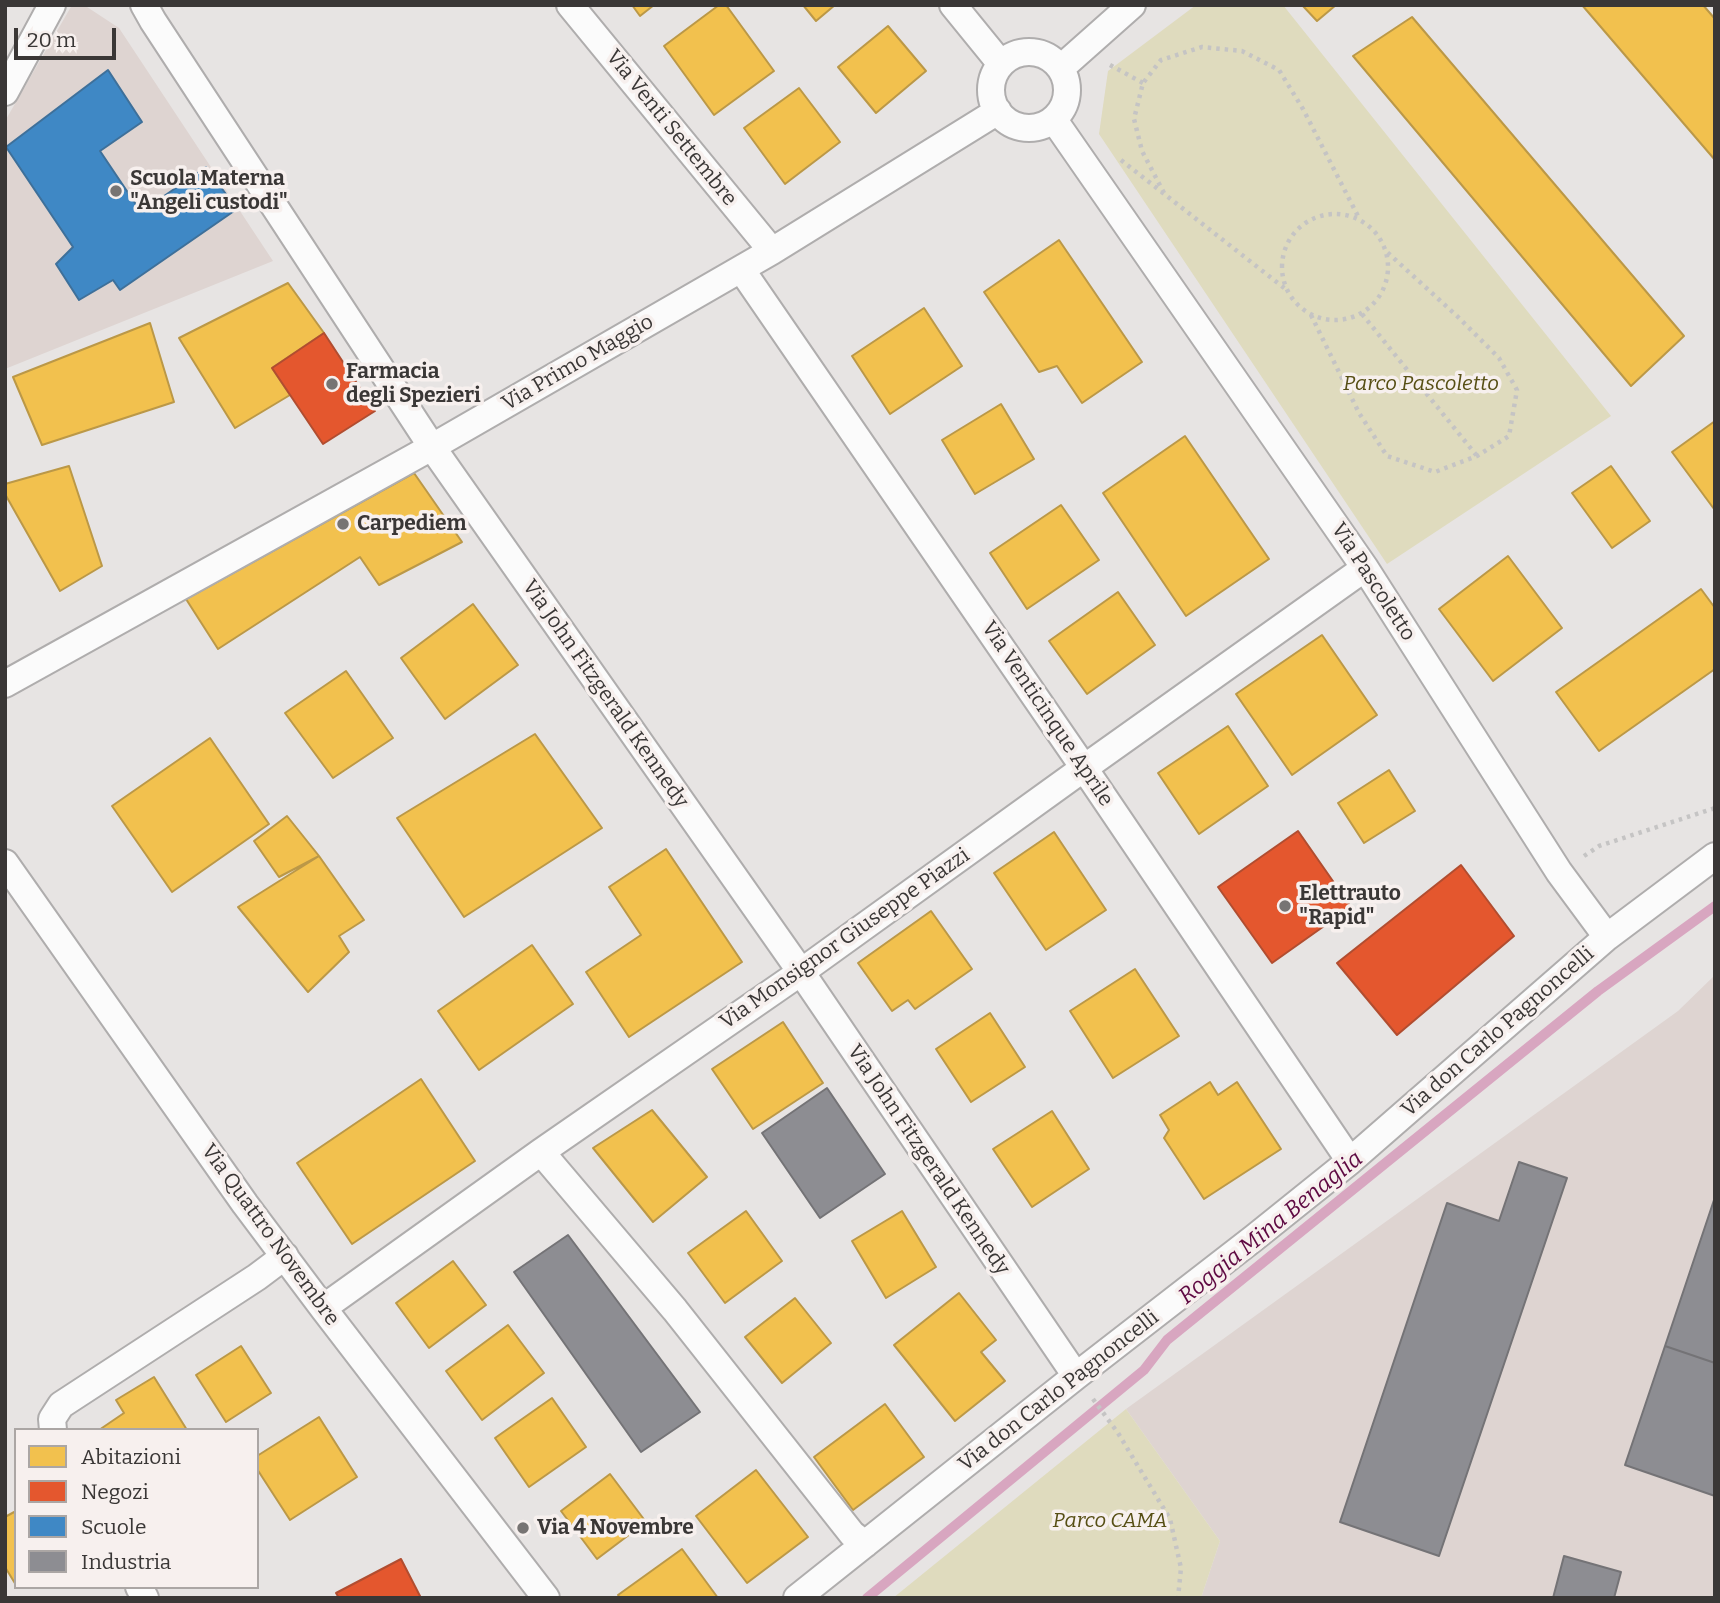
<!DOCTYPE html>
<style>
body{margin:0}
#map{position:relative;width:1720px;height:1603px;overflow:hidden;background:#e7e4e3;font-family:Bitter,serif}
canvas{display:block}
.frame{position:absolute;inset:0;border:7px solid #3a3736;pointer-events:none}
.legend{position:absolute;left:14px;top:1428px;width:245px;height:161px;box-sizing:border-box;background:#f7f0ee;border:2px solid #aba6a4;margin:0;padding:9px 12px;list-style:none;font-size:21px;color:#3a3736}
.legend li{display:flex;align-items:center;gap:14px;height:35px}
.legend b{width:35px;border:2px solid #aba6a4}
.scale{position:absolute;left:14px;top:28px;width:102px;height:32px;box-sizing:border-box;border:4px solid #3a3736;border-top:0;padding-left:9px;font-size:21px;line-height:24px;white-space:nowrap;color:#3a3736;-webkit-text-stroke:5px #f7f0ee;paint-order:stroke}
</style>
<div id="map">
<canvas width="1720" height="1603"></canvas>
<div class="frame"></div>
<ul class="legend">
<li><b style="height:19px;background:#f2c14e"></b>Abitazioni</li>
<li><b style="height:19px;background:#e4572e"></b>Negozi</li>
<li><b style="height:19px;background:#3f88c5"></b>Scuole</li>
<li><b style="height:19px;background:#8d8d92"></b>Industria</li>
</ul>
<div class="scale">20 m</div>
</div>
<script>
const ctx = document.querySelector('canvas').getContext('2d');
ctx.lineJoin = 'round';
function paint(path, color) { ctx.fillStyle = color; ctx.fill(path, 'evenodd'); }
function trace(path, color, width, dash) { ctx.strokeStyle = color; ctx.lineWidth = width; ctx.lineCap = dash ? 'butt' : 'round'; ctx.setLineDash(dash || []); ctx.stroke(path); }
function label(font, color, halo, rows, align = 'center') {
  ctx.font = font + ' Bitter,serif'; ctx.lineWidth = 7; ctx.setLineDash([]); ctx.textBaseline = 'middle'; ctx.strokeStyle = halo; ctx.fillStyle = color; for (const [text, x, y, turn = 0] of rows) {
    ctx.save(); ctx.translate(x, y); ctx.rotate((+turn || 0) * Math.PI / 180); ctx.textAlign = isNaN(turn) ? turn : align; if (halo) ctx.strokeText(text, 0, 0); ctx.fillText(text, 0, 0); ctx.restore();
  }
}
const built = new Path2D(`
 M72 5H84L119 28 273 261 5 369V121Z
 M1715 975V1598H1201L1220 1541 1126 1409 1678 1011Z`);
const green = new Path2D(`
 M1196 5H1283L1611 416 1387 564 1099 134 1108 71Z
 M1126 1409 1220 1541 1201 1598H893Z`);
const homes = new Path2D(`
 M632 5H654L640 16Z
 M719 5H726L774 71 714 115 664 46Z
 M803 5H835L816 21Z
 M1302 5H1336L1317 21Z
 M1582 5H1703L1715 19V160Z
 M1412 17 1684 336 1631 386 1353 56Z
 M888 26 926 71 876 113 838 67Z
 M799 88 840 142 785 184 744 128Z
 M1059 240 1142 362 1082 403 1057 366 1039 372 984 292Z
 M288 283 324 333 272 368 290 395 235 428 179 338Z
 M924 308 962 366 890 414 852 356Z
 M150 323 174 402 42 445 13 377Z
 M1001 404 1034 459 975 494 942 440Z
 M1715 421V509H1714L1672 452Z
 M1185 436 1269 559 1186 616 1103 493Z
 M69 466 102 566 60 591 5 494V484Z
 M1611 466 1650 521 1612 548 1572 493Z
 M414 473 462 542 379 585 360 557 218 649 186 599Z
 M1061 505 1099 560 1027 609 990 553Z
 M1508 556 1562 628 1493 681 1439 609Z
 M1701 589 1715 608V669L1599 751 1556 692Z
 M1118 592 1155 645 1087 694 1049 641Z
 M473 604 518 665 445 719 401 658Z
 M1322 635 1377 715 1292 775 1236 694Z
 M346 671 393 738 333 778 285 713Z
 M1228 726 1268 786 1199 834 1158 773Z
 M535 734 602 828 464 917 397 818Z
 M210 738 269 824 172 892 112 806Z
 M1389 770 1415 811 1364 843 1338 803Z
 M287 816 319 856 279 877 254 841Z
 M1054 832 1106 910 1046 950 994 873Z
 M666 849 742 962 629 1037 586 972 641 935 609 887Z
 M319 856 364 920 339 936 349 952 308 992 238 907Z
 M931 911 972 969 915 1009 908 1000 892 1011 858 963Z
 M532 945 573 1004 479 1070 438 1011Z
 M1135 969 1179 1036 1113 1078 1070 1011Z
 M990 1013 1025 1067 971 1102 936 1049Z
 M783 1022 823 1083 753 1129 712 1069Z
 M421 1079 475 1161 352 1244 297 1163Z
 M1210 1082 1218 1095 1237 1082 1281 1149 1204 1199 1164 1138 1169 1130 1160 1115Z
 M652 1110 707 1177 653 1222 593 1148Z
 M1052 1111 1089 1169 1032 1207 993 1149Z
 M746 1211 782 1261 725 1303 688 1253Z
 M902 1211 936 1267 886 1298 852 1241Z
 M453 1261 486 1305 429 1348 396 1303Z
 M959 1293 996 1340 981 1352 1005 1381 955 1421 894 1345Z
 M795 1298 831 1343 782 1383 745 1337Z
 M508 1325 544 1373 482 1420 446 1371Z
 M241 1346 271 1393 226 1422 196 1375Z
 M154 1377 187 1430H99L124 1413 116 1400Z
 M552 1398 586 1447 529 1487 495 1438Z
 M885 1404 924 1457 853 1510 814 1457Z
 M319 1417 357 1477 290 1520 257 1469V1456Z
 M756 1470 808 1537 747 1583 696 1516Z
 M610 1474 646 1522 597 1559 561 1511Z
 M16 1511V1585L5 1567V1517Z
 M682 1549 718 1598H620L618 1595Z`);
const shops = new Path2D(`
 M324 333 375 411 323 444 272 368Z
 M1298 831 1351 907 1272 963 1218 887Z
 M1461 865 1514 936 1397 1035 1337 963Z
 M401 1559 421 1598H339L336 1593Z`);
const schools = new Path2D(`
 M108 70 142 122 100 151 141 212 206 167 237 209 120 290 113 280 79 300 56 264 73 247 6 147Z`);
const industry = new Path2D(`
 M827 1088 885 1174 820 1218 762 1133Z
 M1519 1162 1567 1178 1439 1556 1340 1522 1447 1203 1499 1221Z
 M1715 1197V1363L1665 1346Z
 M568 1235 700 1412 641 1452 514 1272Z
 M1665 1346 1715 1363V1496L1625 1465Z
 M1564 1556 1621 1572 1614 1598H1553Z`);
const stream = new Path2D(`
 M867 1598 1144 1370 1167 1340 1598 991 1715 906`);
const path = new Path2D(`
 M1110 65 1143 83
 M1121 160 1288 291
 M1164 193 1142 151 1134 119 1143 83 1161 60 1202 47 1242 51 1279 70 1303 109 1360 220
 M1282 267a53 53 0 1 1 106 0a53 53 0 1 1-106 0Z
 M1362 314 1477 456
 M1311 315 1359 413 1387 456 1435 472 1477 456 1509 436 1517 390 1499 358 1457 316 1387 252
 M1584 856 1599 846 1715 808
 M1093 1399 1118 1433 1170 1519 1181 1568 1178 1598`);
const street = new Path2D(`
 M144 5 153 21 432 447 801 972 1076 1376
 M570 5 772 251
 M953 5 1001 64
 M991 90a38 38 0 1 1 76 0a38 38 0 1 1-76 0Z
 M1061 68 1132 5
 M5 92 52 5
 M1054 120 1365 568 1559 872 1607 937
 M741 269 1084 768 1350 1161
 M5 684 432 447 772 251 998 111
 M5 863 245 1204 323 1308 546 1598
 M541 1152 675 1310 852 1534 865 1544
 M323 1308 541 1152 801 972 1084 768 1365 568
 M53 1430 52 1419 61 1405 257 1277 285 1256
 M139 1587 145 1598
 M797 1598 1076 1376 1254 1238 1350 1161 1607 937 1715 856`);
const markers = [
 [116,191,7,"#777473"],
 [332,384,7,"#777473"],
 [343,524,7,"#777473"],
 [1285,906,7,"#777473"],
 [523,1528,7,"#777473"]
];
const streetNames = [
 ["Via Venti Settembre",671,128,51],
 ["Via Primo Maggio",578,363,-30],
 ["Via Pascoletto",1373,582,57],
 ["Via John Fitzgerald Kennedy",605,694,55],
 ["Via Venticinque Aprile",1047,714,56],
 ["Via Monsignor Giuseppe Piazzi",845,939,-35],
 ["Via don Carlo Pagnoncelli",1498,1032,-41],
 ["Via John Fitzgerald Kennedy",928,1160,56],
 ["Via Quattro Novembre",270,1235,54],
 ["Via don Carlo Pagnoncelli",1059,1391,-38]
];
const poiNames = [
 ["Scuola Materna",130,179],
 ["\"Angeli custodi\"",130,203],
 ["Farmacia",346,372],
 ["degli Spezieri",346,396],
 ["Carpediem",357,524],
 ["Elettrauto",1299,894],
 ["\"Rapid\"",1299,918],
 ["Via 4 Novembre",537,1528]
];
const parkNames = [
 ["Parco Pascoletto",1421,384],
 ["Parco CAMA",1110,1521]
];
const waterNames = [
 ["Roggia Mina Benaglia",1271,1228,-39]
];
paint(built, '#ded4d1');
paint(green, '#dfdbbe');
paint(homes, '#f2c14e');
trace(homes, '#bb9847', 2);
paint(shops, '#e4572e');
trace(shops, '#b14d30', 2);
paint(schools, '#3f88c5');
trace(schools, '#3e709a', 2);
paint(industry, '#8d8d92');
trace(industry, '#747376', 2);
trace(stream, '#d8a6c0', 10);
trace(street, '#afadad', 30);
trace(path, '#c5c4c4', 4.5, [3.5, 5]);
trace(street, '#fbfbfb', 26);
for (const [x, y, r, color] of markers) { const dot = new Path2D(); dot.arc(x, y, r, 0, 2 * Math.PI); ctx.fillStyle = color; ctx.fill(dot); trace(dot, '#f7f0ee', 2.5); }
label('21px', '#3a3736', '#f7f0ee', streetNames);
label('bold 21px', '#3a3736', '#f7f0ee', poiNames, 'left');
label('italic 21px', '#574f15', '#f7f0ee', parkNames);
label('italic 23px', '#5e0942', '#f7f0ee', waterNames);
</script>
